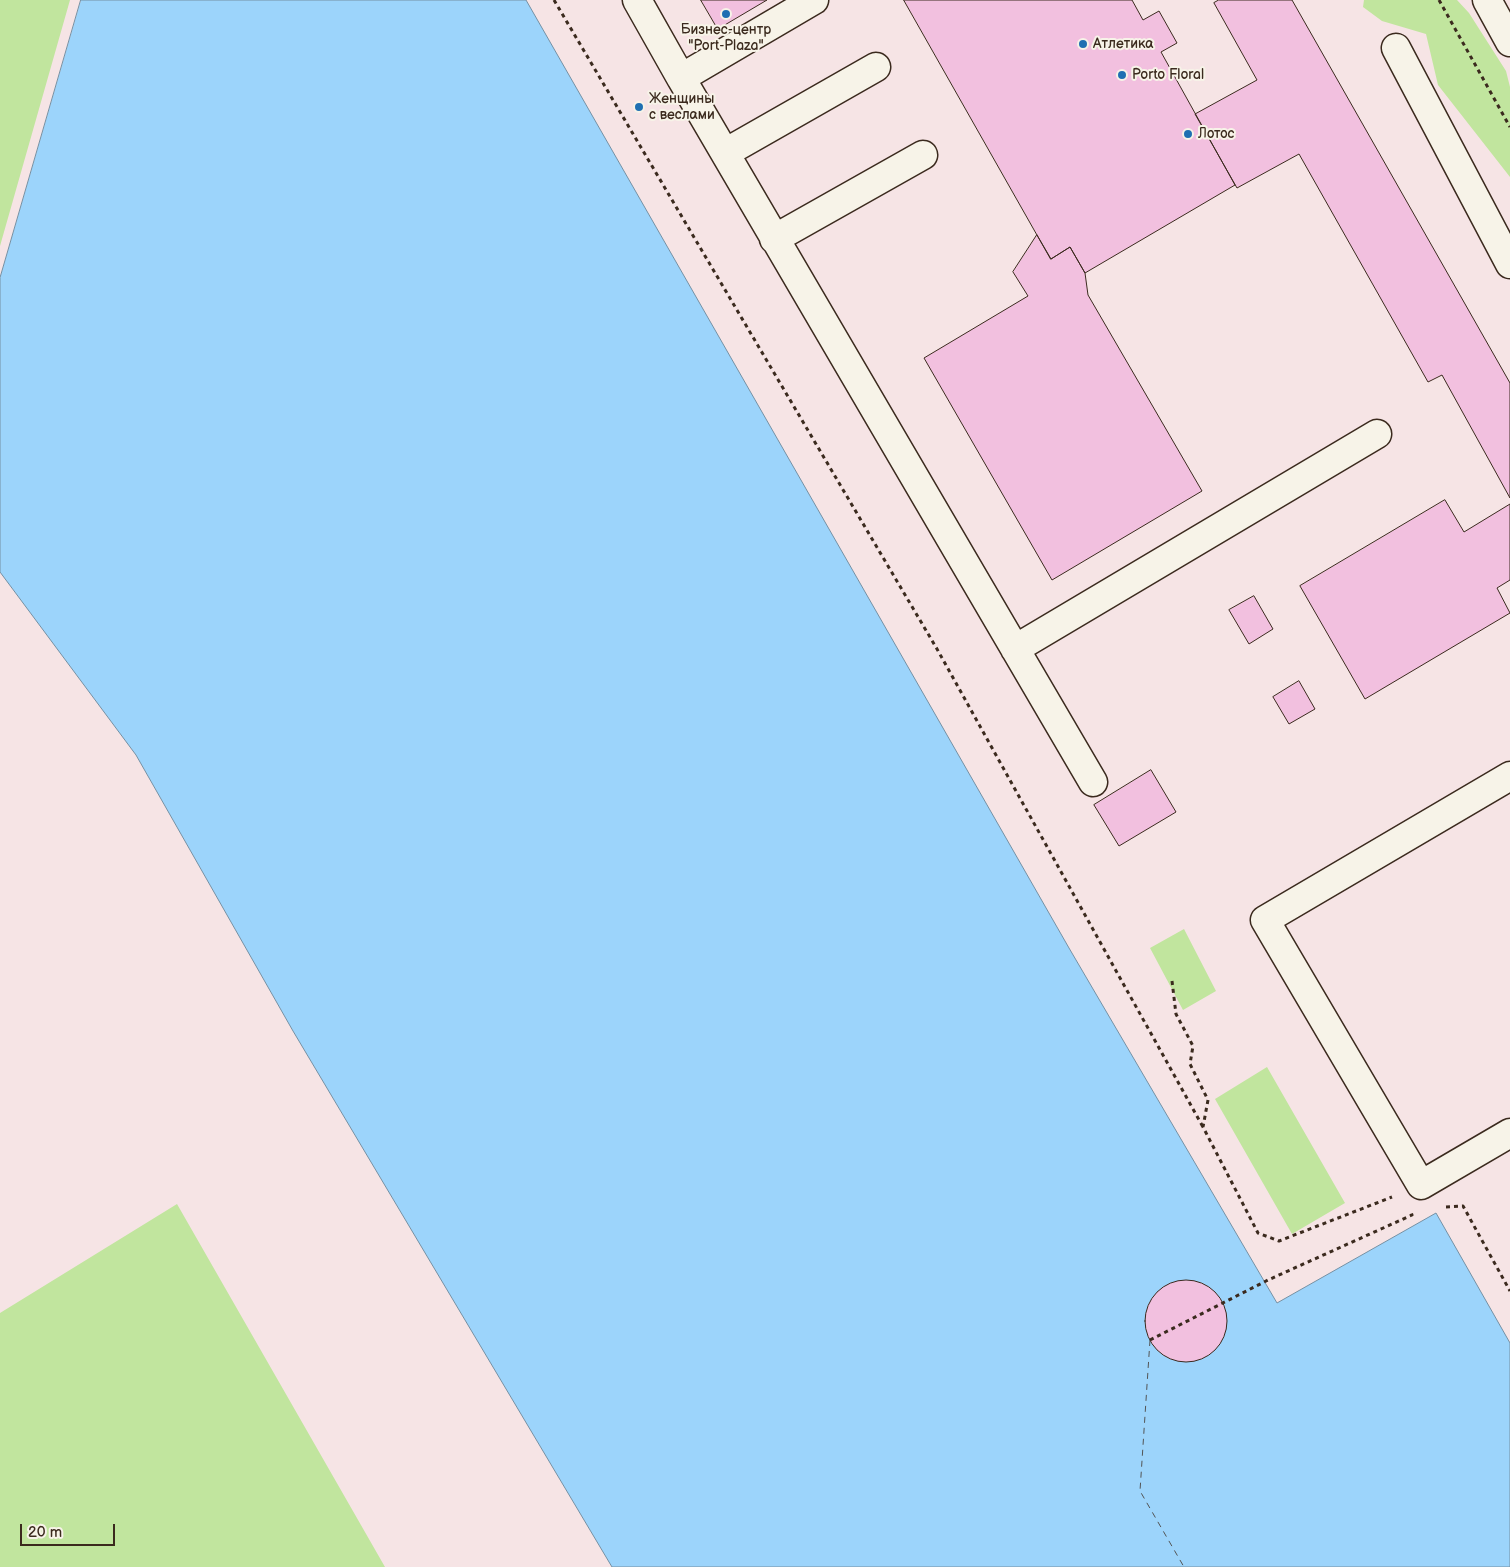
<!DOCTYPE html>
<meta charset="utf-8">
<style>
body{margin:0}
#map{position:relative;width:1510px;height:1567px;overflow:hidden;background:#f6e4e5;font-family:"Balsamiq Sans",sans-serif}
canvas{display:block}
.scale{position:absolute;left:20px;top:1524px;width:95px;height:22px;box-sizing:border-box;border:2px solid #3b2a1e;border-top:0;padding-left:6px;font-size:15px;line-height:18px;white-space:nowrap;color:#3b2a1e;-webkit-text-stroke:4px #f7f3e8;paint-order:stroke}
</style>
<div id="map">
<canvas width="1510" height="1567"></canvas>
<div class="scale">20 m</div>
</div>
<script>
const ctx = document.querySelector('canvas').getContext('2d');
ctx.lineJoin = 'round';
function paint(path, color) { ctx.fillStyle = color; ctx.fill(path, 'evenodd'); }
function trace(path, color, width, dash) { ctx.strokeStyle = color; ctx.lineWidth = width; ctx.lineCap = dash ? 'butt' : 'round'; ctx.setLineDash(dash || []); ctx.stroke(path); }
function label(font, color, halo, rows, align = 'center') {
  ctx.font = font + ' "Balsamiq Sans",sans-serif'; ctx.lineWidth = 4; ctx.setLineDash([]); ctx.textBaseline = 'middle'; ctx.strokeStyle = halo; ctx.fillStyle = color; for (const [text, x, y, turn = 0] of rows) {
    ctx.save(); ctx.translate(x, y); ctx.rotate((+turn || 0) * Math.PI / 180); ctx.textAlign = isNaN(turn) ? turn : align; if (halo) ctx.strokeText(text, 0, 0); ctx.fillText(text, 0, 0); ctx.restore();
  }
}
const green = new Path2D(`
 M0 0H70L0 246Z
 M1364 0H1457L1469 13 1506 71 1510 87V177L1438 85 1426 34 1382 21 1363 7Z
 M1184 929 1216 991 1183 1010 1150 948Z
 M1267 1067 1345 1203 1292 1234 1215 1099Z
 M177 1204 385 1567H0V1313Z`);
const water = new Path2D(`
 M81 0H526L1069 948 1277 1303 1436 1213 1510 1343V1567H612L293 1031 136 755 0 572V278Z`);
const ferry = new Path2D(`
 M1150 1340 1140 1491 1184 1567`);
const building = new Path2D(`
 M701 0H767L718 29Z
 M904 0H1132L1143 20 1159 11 1177 43 1161 52 1235 185 1085 273 1070 247 1051 259Z
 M1219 0H1292L1510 383V498L1442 375 1428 382 1299 154 1237 188 1195 114 1257 80 1214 3Z
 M1037 235 1051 259 1070 247 1085 273 1088 295 1202 491 1052 580 924 358 1028 296 1013 272Z
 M1445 500 1464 532 1510 504V580L1497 588 1510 613 1365 699 1300 586Z
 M1254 596 1273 629 1249 644 1229 610Z
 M1299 681 1315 709 1289 724 1273 697Z
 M1151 770 1176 812 1119 846 1094 805Z
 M1145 1321a41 41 0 1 1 82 0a41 41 0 1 1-82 0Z`);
const path = new Path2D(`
 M554 0 937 649 1203 1127
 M1439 0 1510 127
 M1172 981 1176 1014 1193 1046 1190 1064 1208 1100 1203 1127 1258 1233 1279 1241 1392 1197
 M1446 1207 1463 1206 1510 1291
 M1150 1340 1268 1280 1412 1215 1411 1212`);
const minor = new Path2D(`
 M637 0 681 78
 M814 0 681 78 1093 782
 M1487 0 1510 42
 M1396 48 1510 264
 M725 153 876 67
 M774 239 923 155
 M1015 649 1377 434
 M1510 776 1265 920 1421 1185 1510 1133`);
const markers = [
 [726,14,5,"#1f6fb2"],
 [1083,44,5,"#1f6fb2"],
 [1122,75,5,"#1f6fb2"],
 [639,107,5,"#1f6fb2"],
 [1188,134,5,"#1f6fb2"]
];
const poiNames = [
 ["Бизнес-центр",726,30,"center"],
 ["\"Port-Plaza\"",726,46,"center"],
 ["Атлетика",1093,44],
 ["Porto Floral",1132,75],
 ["Женщины",649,99],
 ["с веслами",649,115],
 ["Лотос",1198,134]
];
paint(green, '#c1e59e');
paint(water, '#9cd4fb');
trace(water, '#7590a3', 1);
trace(ferry, '#535455', 1, [6, 5]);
paint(building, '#f2c0df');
trace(building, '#3b2a1e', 1);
trace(minor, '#3b2a1e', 31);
trace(path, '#3b2a1e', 3, [4, 4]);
trace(minor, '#f7f3e8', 28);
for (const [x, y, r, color] of markers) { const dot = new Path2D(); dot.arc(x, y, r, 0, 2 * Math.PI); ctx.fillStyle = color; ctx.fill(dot); trace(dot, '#f7f3e8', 2); }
label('14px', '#3b2a1e', '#f7f3e8', poiNames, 'left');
</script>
